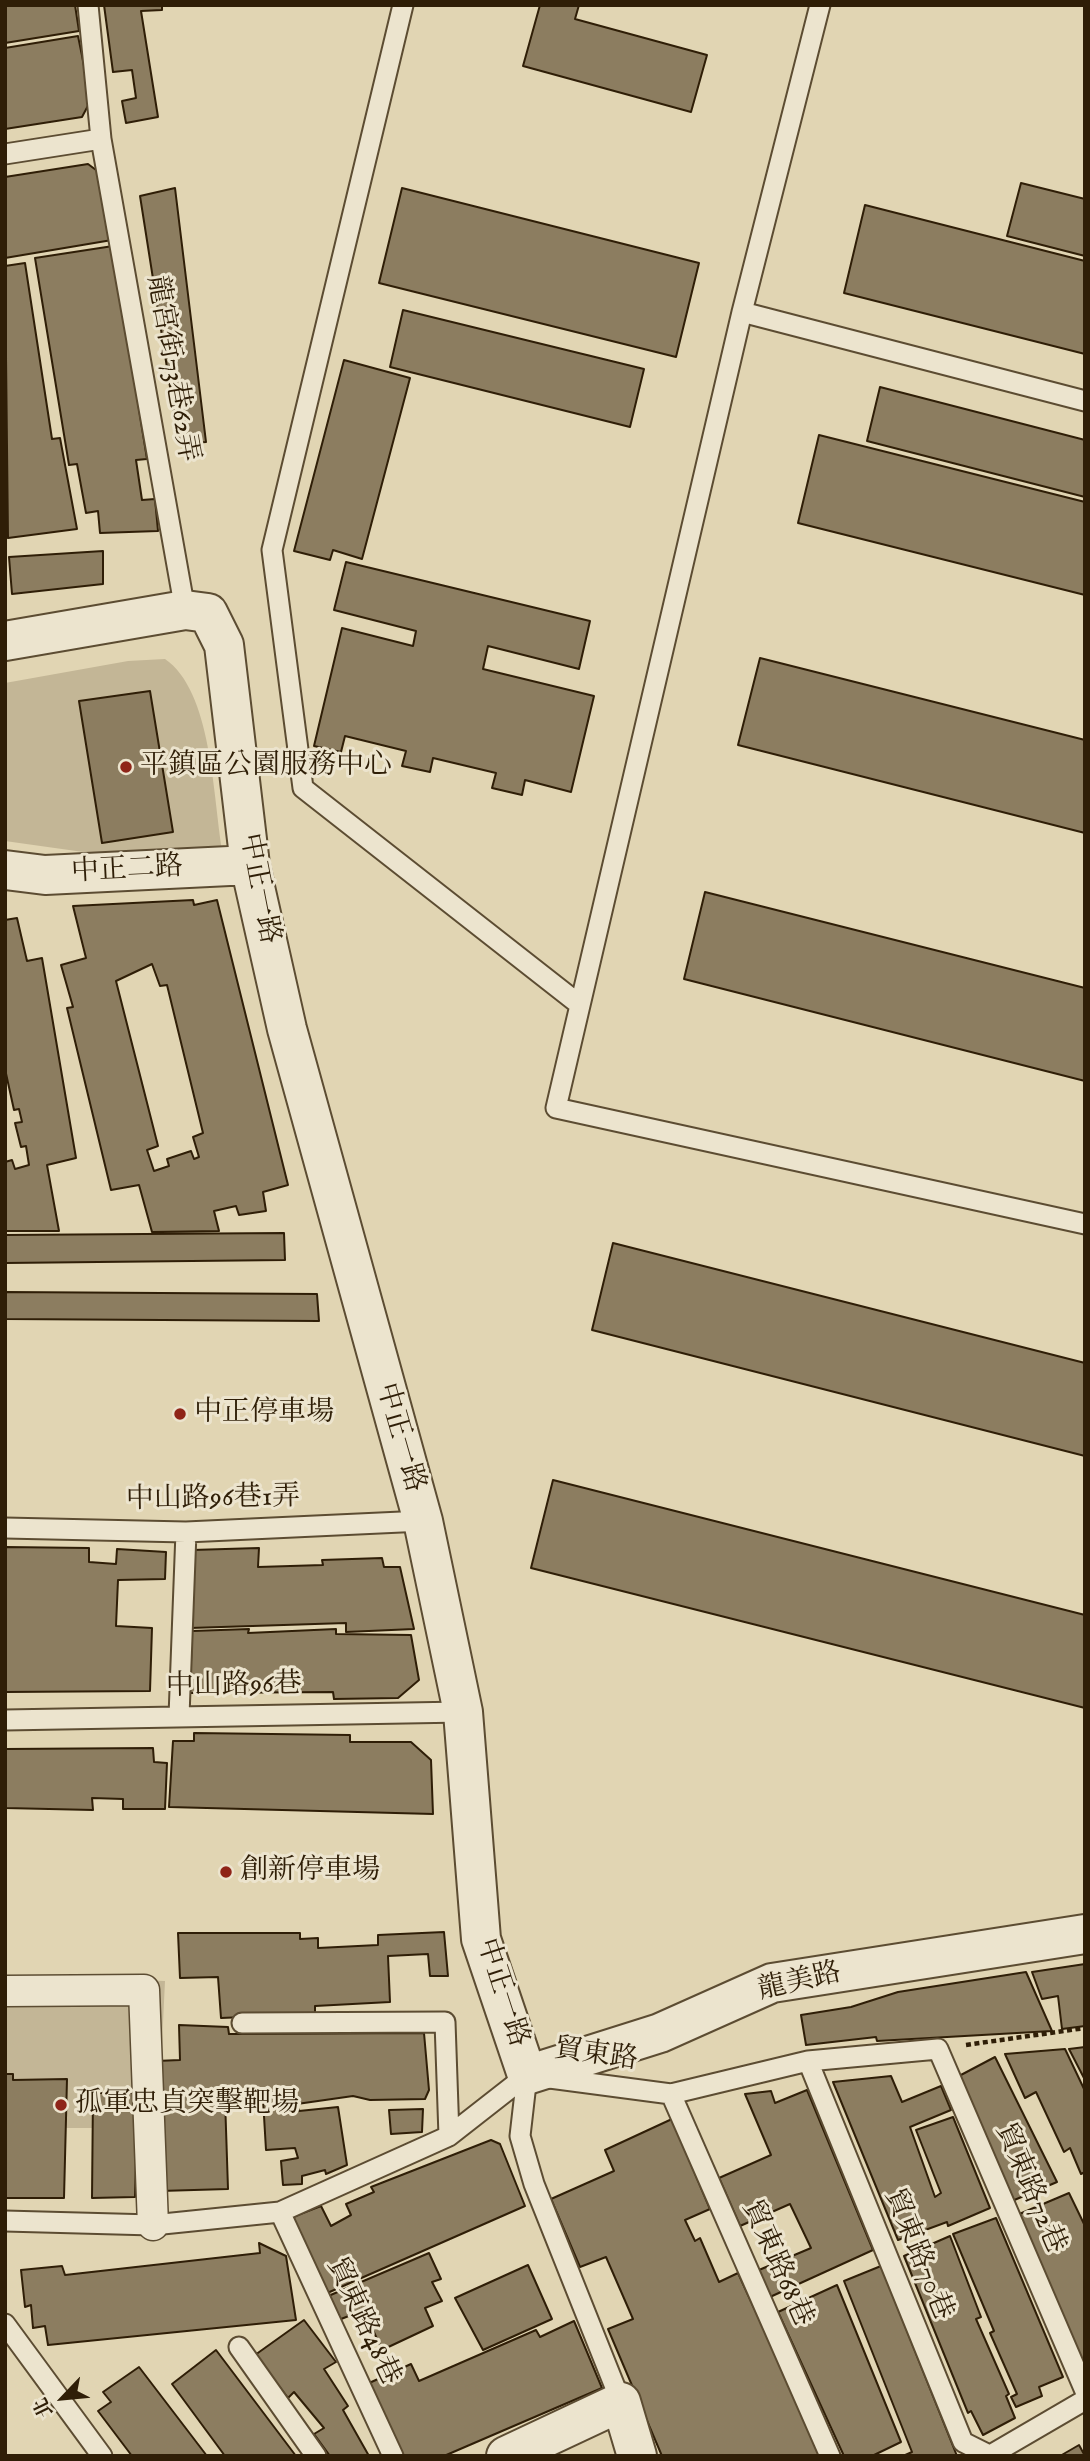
<!DOCTYPE html>
<meta charset="utf-8">
<style>
body{margin:0}
#map{position:relative;width:1090px;height:2461px;overflow:hidden;background:#e1d5b3;font-family:"IM FELL English","Noto Serif TC",serif}
canvas{display:block}
.frame{position:absolute;inset:0;border:7px solid #2f1e07;pointer-events:none}
.north{position:absolute;left:28px;top:2363px;width:70px;height:70px;-webkit-text-stroke:5px #ece4ce;paint-order:stroke;rotate:244deg;font-size:19px;font-weight:700;line-height:28px;text-align:center;color:#2f1e07}
.north::after{content:'';display:block;margin:auto;width:24px;height:32px;background:#2f1e07;clip-path:polygon(50% 0,100% 100%,50% 72%,0 100%)}
</style>
<div id="map">
<canvas width="1090" height="2461"></canvas>
<div class="frame"></div>
<div class="north">北</div>
</div>
<script>
const ctx = document.querySelector('canvas').getContext('2d');
ctx.lineJoin = 'round';
function paint(path, color) { ctx.fillStyle = color; ctx.fill(path, 'evenodd'); }
function trace(path, color, width, dash) { ctx.strokeStyle = color; ctx.lineWidth = width; ctx.lineCap = dash ? 'butt' : 'round'; ctx.setLineDash(dash || []); ctx.stroke(path); }
function label(font, color, halo, rows, align = 'center') {
  ctx.font = font + ' "IM FELL English","Noto Serif TC",serif'; ctx.lineWidth = 6; ctx.setLineDash([]); ctx.textBaseline = 'middle'; ctx.strokeStyle = halo; ctx.fillStyle = color; for (const [text, x, y, turn = 0] of rows) {
    ctx.save(); ctx.translate(x, y); ctx.rotate((+turn || 0) * Math.PI / 180); ctx.textAlign = isNaN(turn) ? turn : align; if (halo) ctx.strokeText(text, 0, 0); ctx.fillText(text, 0, 0); ctx.restore();
  }
}
const green = new Path2D(`
 M165 659C212 691 213 796 222 849L190 867 5 841V683L128 661Z
 M5 1975 165 1981 158 2128H5Z`);
const building = new Path2D(`
 M5 5H75L79 31 5 43Z
 M104 5H162V10L141 11 158 117 126 123 122 101 136 98 132 70 113 72Z
 M540 5H579L575 19 707 55 691 112 523 66Z
 M78 36 91 100 82 117 5 129V48Z
 M88 164 104 176 112 240 5 258V177Z
 M1021 183 1085 199V256L1007 236Z
 M175 188 206 442 179 444 140 196Z
 M402 188 699 263 676 357 379 283Z
 M865 205 1085 261V354L844 293Z
 M113 246 147 459 136 460 142 500 155 499 158 531 100 533 98 511 86 513 77 464 69 465 35 258Z
 M25 263 52 439 60 438 77 529 8 538 5 266Z
 M403 310 644 369 630 427 390 367Z
 M344 360 410 378 362 559 333 550 330 560 294 551Z
 M880 387 1085 440V497L867 441Z
 M819 435 1085 502V595L798 523Z
 M103 551V584L12 594 9 557Z
 M346 562 590 621 579 669 488 646 483 669 594 696 571 792 525 780 522 795 492 788 496 773 433 758 430 772 402 766 406 751 345 736 341 752 314 746 342 628 413 646 416 631 334 610Z
 M760 658 1085 740V833L738 745Z
 M150 691 173 832 102 843 79 701Z
 M705 892 1085 988V1081L684 979Z
 M193 900 194 905 217 900 288 1185 263 1192 266 1211 239 1215 236 1206 214 1211 219 1231 152 1232 139 1185 111 1190 67 1008 73 1007 61 965 86 958 73 906ZM152 964 160 986 167 985 203 1133 193 1137 199 1157 194 1159 191 1151 167 1159 169 1166 154 1171 147 1150 158 1146 116 981Z
 M17 918 27 961 42 958 76 1158 47 1165 59 1231H5V1162L12 1160 15 1169 29 1165 26 1146 21 1147 15 1123 22 1122 19 1109 14 1110 5 1069V920Z
 M284 1233 285 1260 5 1263V1235Z
 M613 1243 1085 1363V1456L592 1330Z
 M5 1292 317 1294 319 1321 5 1319Z
 M553 1480 1085 1615V1708L531 1568Z
 M5 1547 89 1548V1562L116 1564 117 1549 166 1552 165 1579 118 1580 116 1626 152 1628 150 1691 5 1692Z
 M259 1548 258 1567 323 1565 322 1560 382 1558 384 1567H400L414 1629 346 1632V1623L190 1628 192 1550Z
 M249 1629 248 1633 336 1629V1634L411 1635 419 1680 398 1698 334 1699 333 1692 190 1693 192 1631Z
 M194 1733 350 1735V1742H411L431 1760 433 1814 169 1807 173 1741H194Z
 M153 1748 154 1762 167 1763 165 1809H123V1799L92 1798 93 1810 5 1808V1749Z
 M444 1932 448 1976H430L428 1954 388 1956 390 2002 315 2006V2014L221 2018 218 1977 180 1978 178 1933H300V1939L318 1938V1948L378 1945V1935Z
 M1085 1964V2026L1062 2029 1058 1996 1042 1999 1032 1972Z
 M1026 1972 1052 2031 877 2041 876 2037 806 2045 801 2015 851 2007 898 1992Z
 M179 2025 228 2027 229 2034 424 2033 429 2090 425 2099 370 2100 353 2096 297 2104 299 2111 338 2107 347 2165 326 2174 325 2170 302 2176V2184L283 2185 281 2161 298 2158 295 2148 266 2150 263 2099H225L228 2189 160 2191 156 2061 180 2060Z
 M1085 2047V2080L1069 2049Z
 M1065 2049 1085 2091V2172L1081 2174 1070 2148 1064 2152 1036 2092 1025 2098 1005 2054Z
 M995 2057 1057 2182 1012 2201 959 2076Z
 M5 2074H13V2080L67 2079 64 2198H5Z
 M891 2076 902 2102 941 2086 951 2110 910 2127 935 2197 941 2193 916 2130 953 2117 990 2208 948 2226 947 2222 898 2240 833 2082Z
 M807 2090 873 2250 770 2297 759 2270 811 2248 790 2204 740 2226 719 2178 771 2155 745 2094 771 2091 775 2103Z
 M93 2093H138L135 2197 92 2198Z
 M423 2109 422 2132 391 2134 389 2110Z
 M672 2119 710 2209 685 2220 695 2241 700 2238 719 2282 738 2273 822 2456H662L608 2329 633 2319 606 2257 580 2267 551 2199 614 2171 605 2150Z
 M491 2140 500 2144 525 2206 325 2294 290 2218 321 2206 331 2226 351 2215 346 2204 374 2192 371 2187Z
 M1069 2193 1085 2226V2369L1017 2215Z
 M996 2218 1063 2377 1039 2387 1042 2396 1016 2407 1011 2397 1017 2394 990 2333 994 2331 953 2234Z
 M950 2236 981 2317 976 2319 1009 2394 1006 2396 1015 2418 983 2435 971 2411 968 2413 904 2256Z
 M259 2243 286 2256 296 2320 48 2345 45 2326 33 2328 31 2305 25 2307 21 2270 62 2266 65 2275 260 2253Z
 M429 2253 441 2279 432 2282 442 2301 425 2308 433 2326 382 2350 364 2310 336 2321 326 2297Z
 M528 2265 552 2319 483 2350 455 2298Z
 M881 2266 957 2456H903L912 2452 844 2281Z
 M837 2285 901 2442 872 2456H844L778 2312Z
 M304 2320 336 2362 324 2369 348 2406 343 2410 369 2456H330L314 2434 324 2428 294 2392 288 2398 255 2355Z
 M574 2321 602 2388 444 2456H402L367 2384 411 2364 419 2381 536 2330 540 2337Z
 M216 2350 296 2456H225L172 2384Z
 M139 2367 207 2456H132L98 2411 111 2402 103 2392Z
 M1079 2445 1085 2456H1060Z`);
const path = new Path2D(`
 M966 2045 1085 2028`);
const service = new Path2D(`
 M88 5 101 139 185 610
 M403 5 272 550 303 788 580 1005
 M820 5 742 312 556 1108 1085 1224
 M5 154 101 139
 M742 312 1085 401
 M5 1528 186 1532 423 1521
 M179 1716 186 1532
 M5 1720 463 1712
 M242 2023 445 2022 449 2136
 M808 2061 963 2442 989 2455
 M527 2075 520 2136 534 2184 621 2402
 M671 2094 830 2456
 M280 2212 393 2456
 M5 2221 153 2225 280 2212 449 2136 527 2075 671 2094 808 2061 938 2049 1085 2391
 M5 2324 102 2456
 M239 2347 316 2456
 M989 2456 1085 2400`);
const pedestrian = new Path2D(`
 M5 1991 144 1990 153 2225`);
const minor = new Path2D(`
 M5 641 185 610 208 613 224 645 250 865 287 1029 423 1521 463 1712 481 1939 527 2075 660 2033 772 1983 1085 1934
 M5 870 45 875 250 865
 M506 2456 621 2402 637 2456`);
const markers = [
 [126,767,7,"#8f2418"],
 [180,1414,7,"#8f2418"],
 [226,1872,7,"#8f2418"],
 [61,2105,7,"#8f2418"]
];
const streetNames = [
 ["龍宮街73巷62弄",171,369,80],
 ["中正二路",127,871,-3],
 ["中正一路",258,889,79],
 ["中正一路",399,1438,74],
 ["中山路96巷1弄",213,1500,-1],
 ["中山路96巷",234,1687,-1],
 ["龍美路",800,1983,-13],
 ["中正一路",501,1993,72],
 ["貿東路",596,2056,8],
 ["貿東路72巷",1029,2189,67],
 ["貿東路70巷",917,2255,68],
 ["貿東路68巷",776,2264,66],
 ["貿東路48巷",362,2322,65]
];
const poiNames = [
 ["平鎮區公園服務中心",140,767],
 ["中正停車場",194,1414],
 ["創新停車場",240,1872],
 ["孤軍忠貞突擊靶場",75,2105]
];
paint(green, '#c3b696');
paint(building, '#8c7d60');
trace(building, '#2f1e07', 2);
trace(service, '#5c4c32', 23);
trace(pedestrian, '#5c4c32', 33);
trace(minor, '#5c4c32', 42);
trace(path, '#2f1e07', 4.5, [5, 3.5]);
trace(service, '#ece4ce', 19);
trace(pedestrian, '#ece4ce', 30);
trace(minor, '#ece4ce', 38);
for (const [x, y, r, color] of markers) { const dot = new Path2D(); dot.arc(x, y, r, 0, 2 * Math.PI); ctx.fillStyle = color; ctx.fill(dot); trace(dot, '#ece4ce', 2.5); }
label('28px', '#2f1e07', '#ece4ce', streetNames);
label('28px', '#2f1e07', '#ece4ce', poiNames, 'left');
</script>
